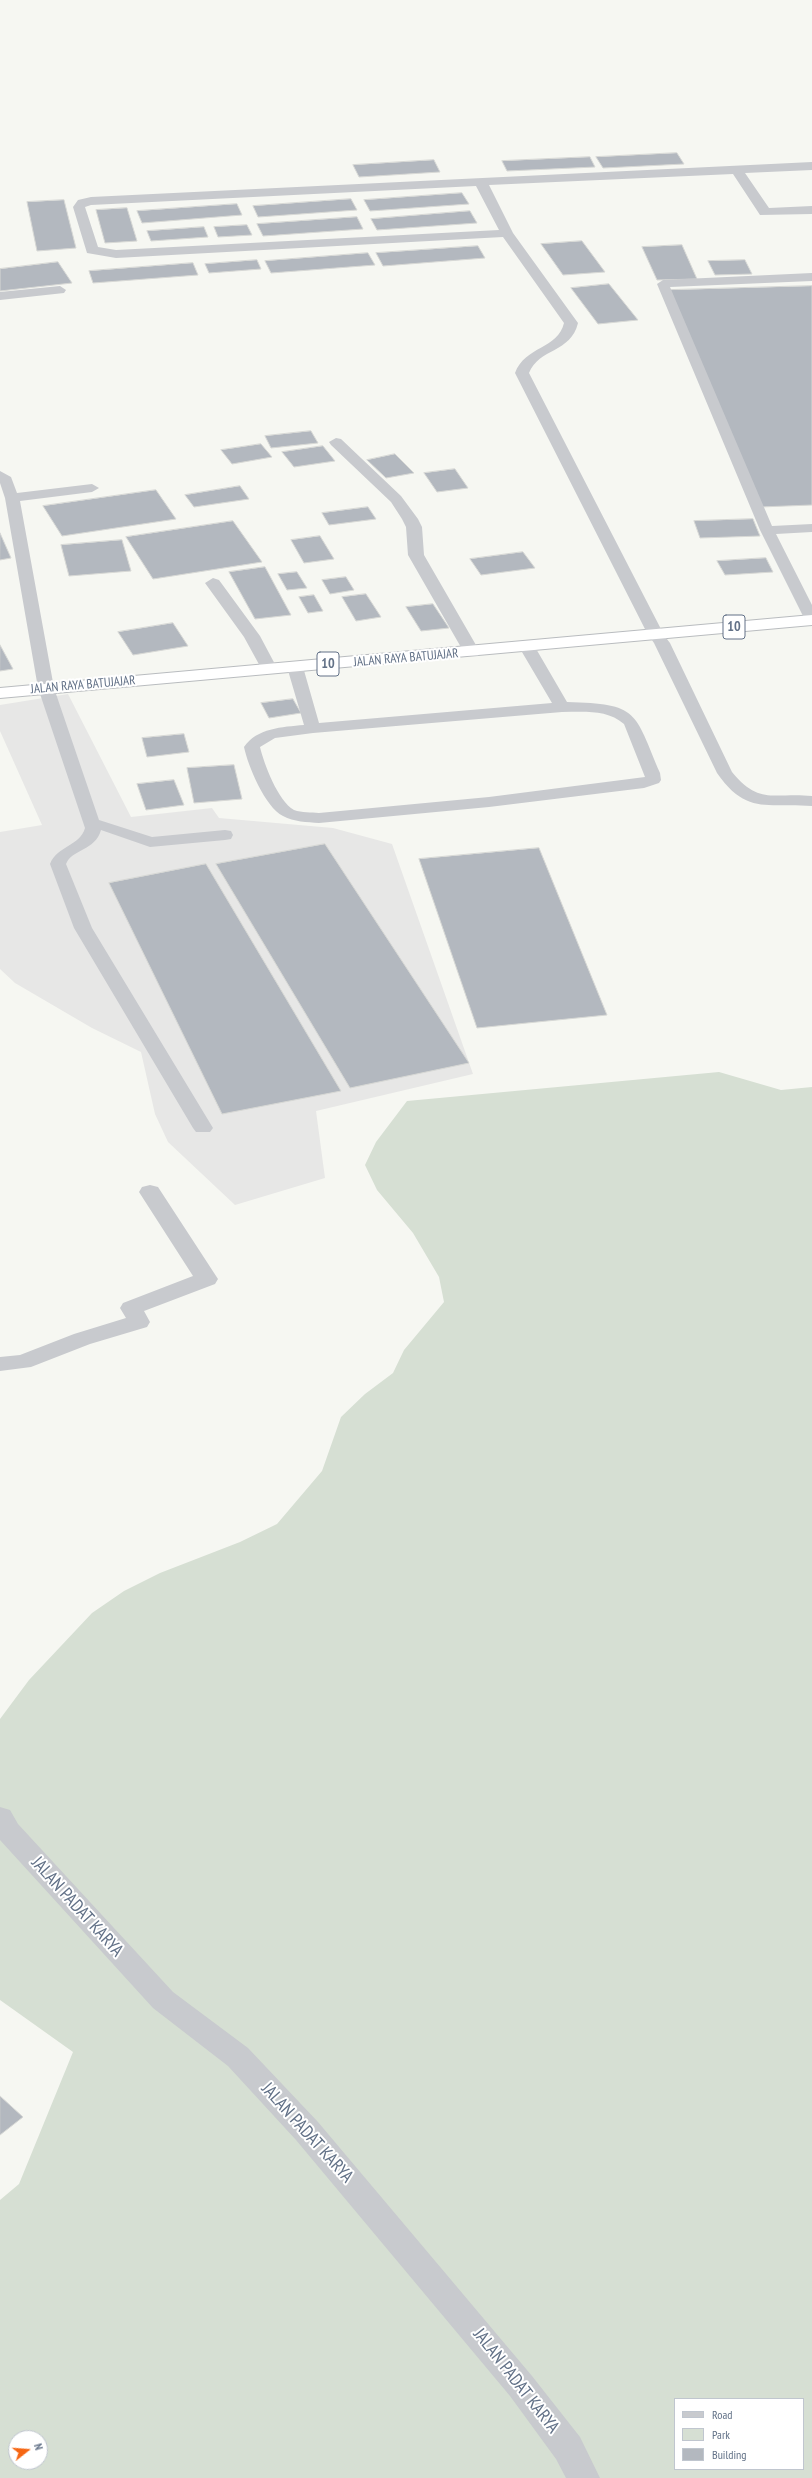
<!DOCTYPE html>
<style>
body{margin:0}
#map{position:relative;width:812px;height:2478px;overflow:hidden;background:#f6f7f2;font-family:"PT Sans Narrow",sans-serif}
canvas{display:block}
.legend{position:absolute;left:674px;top:2398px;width:130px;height:72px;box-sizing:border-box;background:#fff;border:1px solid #c0c6cf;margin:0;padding:5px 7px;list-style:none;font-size:12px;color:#627187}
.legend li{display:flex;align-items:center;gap:8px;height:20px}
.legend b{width:20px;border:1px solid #c0c6cf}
.north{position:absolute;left:8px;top:2430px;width:40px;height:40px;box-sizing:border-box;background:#fff;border:1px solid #c0c6cf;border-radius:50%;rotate:73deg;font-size:11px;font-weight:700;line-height:16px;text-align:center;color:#627187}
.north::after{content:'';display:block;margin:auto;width:14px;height:18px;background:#f66613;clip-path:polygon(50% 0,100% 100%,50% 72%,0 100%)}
</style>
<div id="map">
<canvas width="812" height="2478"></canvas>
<ul class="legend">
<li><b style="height:5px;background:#c8cace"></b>Road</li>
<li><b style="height:11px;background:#d6dfd3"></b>Park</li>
<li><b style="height:11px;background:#b3b8bf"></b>Building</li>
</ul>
<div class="north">N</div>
</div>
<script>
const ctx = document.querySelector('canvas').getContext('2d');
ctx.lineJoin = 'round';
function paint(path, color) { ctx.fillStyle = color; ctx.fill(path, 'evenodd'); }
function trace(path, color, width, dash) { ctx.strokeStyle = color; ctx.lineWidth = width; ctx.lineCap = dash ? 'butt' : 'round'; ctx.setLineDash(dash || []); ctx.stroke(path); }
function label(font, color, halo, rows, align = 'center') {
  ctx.font = font + ' "PT Sans Narrow",sans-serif'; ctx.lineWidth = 4; ctx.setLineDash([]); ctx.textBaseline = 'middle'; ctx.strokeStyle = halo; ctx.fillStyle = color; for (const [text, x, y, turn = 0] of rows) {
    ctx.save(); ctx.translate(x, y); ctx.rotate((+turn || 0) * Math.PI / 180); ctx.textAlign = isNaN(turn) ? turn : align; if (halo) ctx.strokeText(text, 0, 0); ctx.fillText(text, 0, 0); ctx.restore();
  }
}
const built = new Path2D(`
 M68 694 131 817 212 808 219 818 333 828 392 844 473 1074 316 1111 325 1178 235 1205 168 1142 155 1114 141 1052 92 1028 15 983 0 969V832L42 825 0 731V705Z`);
const green = new Path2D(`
 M719 1072 781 1090 812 1087V2478H0V2200L19 2184 73 2052 0 2000V1719L29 1680 92 1613 124 1591 160 1573 240 1542 277 1524 322 1471 341 1417 365 1394 393 1373 404 1350 444 1302 439 1277 413 1233 377 1190 365 1165 376 1142 407 1101ZM675 2399H803V2469H675ZM16 2438H40V2462H16Z`);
const building = new Path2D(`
 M677 153 684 164 603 168 596 157Z
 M590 157 595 167 507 171 502 161Z
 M434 160 440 172 359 177 353 165Z
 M462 193 469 204 370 211 364 200Z
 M351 199 357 210 258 217 253 206Z
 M64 200 76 248 37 251 27 202Z
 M237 204 242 215 142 223 137 211Z
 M127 208 137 241 105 243 96 210Z
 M470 211 477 223 377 230 371 219Z
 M357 217 363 229 263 236 257 224Z
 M247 225 252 235 218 237 214 227Z
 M204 227 208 237 151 241 147 231Z
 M582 241 605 272 563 275 541 244Z
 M682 245 697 279 657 280 642 247Z
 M478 246 485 258 383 266 376 253Z
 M368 253 375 265 271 273 265 261Z
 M257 260 261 269 209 273 205 264Z
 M745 260 752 274 715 275 708 261Z
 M58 262 72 283 0 291V269Z
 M193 263 198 275 93 283 89 271Z
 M609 284 638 320 598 324 571 288Z
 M812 286V505L760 507 670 290Z
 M311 431 318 443 271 448 265 436Z
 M261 444 272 457 232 464 221 450Z
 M323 446 335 461 294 467 282 452Z
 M395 454 414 473 386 478 367 460Z
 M455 469 468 488 437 492 424 473Z
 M240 486 249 499 194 507 185 495Z
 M156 490 176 519 62 536 43 506Z
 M368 507 376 519 329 525 322 513Z
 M753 519 760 536 700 538 694 521Z
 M233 521 262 562 153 579 126 537Z
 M0 533 11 558 0 560Z
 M320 536 334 559 304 563 291 540Z
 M122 540 131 571 69 576 61 545Z
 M523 552 535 568 481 575 470 559Z
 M766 558 773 572 725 575 717 561Z
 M265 567 291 615 255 619 229 572Z
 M297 572 307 588 287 590 278 574Z
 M346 577 354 590 330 594 322 580Z
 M366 594 381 617 356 621 342 597Z
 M314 595 323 611 308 613 299 597Z
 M433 604 449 628 421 631 406 607Z
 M173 623 188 646 133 655 118 632Z
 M0 645 13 669 0 671Z
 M293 699 301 713 269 718 261 703Z
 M184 734 189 752 147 757 142 738Z
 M234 765 242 799 194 803 187 768Z
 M174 780 184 805 146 810 137 784Z
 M325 844 469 1063 350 1088 216 864Z
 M539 848 607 1015 477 1028 419 859Z
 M206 864 341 1091 222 1114 109 883Z
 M0 2096 23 2117 0 2135Z`);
const lane = new Path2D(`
 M812 273V281L670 287 772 526 812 524V532L776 534 812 605V624L805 620 760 530 657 284 663 280Z
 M60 286 66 290 64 293 0 300V292Z
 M0 471 11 477 17 493 92 484 99 488 92 492 20 501 54 688 99 820 152 837 225 830 231 831 233 835 231 839 225 840 150 847 101 830C95 851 72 849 66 864L92 928 213 1128 210 1132H196L193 1128 74 928 50 864C57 846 80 846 85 828L38 688 5 498 0 483Z
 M655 628 660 630 670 643 732 772C760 806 774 792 812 796V806C768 802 747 816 717 773L654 643 647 633Z
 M527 642 535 647 567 702C639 704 634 711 660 773L661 780 659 783 644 788 489 807 319 823C307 822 294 822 283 816 265 807 248 766 244 747 257 728 282 727 304 725L287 667 290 664H300L303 667 319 723 552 703 519 647ZM562 712C583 712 607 709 624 724L645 777 489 797 319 813C311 812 302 813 294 810 278 801 264 764 260 747L275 738 313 733Z`);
const street = new Path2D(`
 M812 162V170L745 173 769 208 812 206V214L760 215 733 174 489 185 513 233 578 323C571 353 539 348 529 373L663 633 661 637H649L647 633 515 373C525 346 558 349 564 323L503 237 116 258 87 253 73 207 78 200 91 197ZM476 186 499 230 116 250 98 247 85 207 91 205Z
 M336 438 341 439 401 496 418 519 422 527 424 555 480 652 478 656H466L408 555 406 527 402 519 391 502 331 445 329 442Z
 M213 578 219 580 260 636 277 668 275 672H263L261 668 244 637 205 583Z
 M150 1185 158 1187 218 1279 215 1284 144 1311 150 1322 147 1327 90 1344 31 1367 0 1371V1357L20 1355 74 1334 126 1318 120 1308 123 1303 193 1276 139 1192 142 1187Z
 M0 1807 10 1810 18 1824 173 1992 248 2048 318 2122 532 2376 580 2437 600 2478H566L556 2459 510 2396 296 2140 228 2066 153 2008 0 1840Z`);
const highway = new Path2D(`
 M812 615V625L0 698V688Z`);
const farStreetnames = [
 ["JALAN RAYA BATUJAJAR",406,658,-5],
 ["JALAN RAYA BATUJAJAR",83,685,-5]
];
const shields = [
 [734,627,22],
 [328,664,22]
];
const shieldNames = [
 ["10",734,627],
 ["10",328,664]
];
const nearStreetnames = [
 ["JALAN PADAT KARYA",77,1907,48],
 ["JALAN PADAT KARYA",307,2133,48],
 ["JALAN PADAT KARYA",516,2381,52]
];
paint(built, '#e7e7e6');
paint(green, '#d6dfd3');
paint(building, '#b3b8bf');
trace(building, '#d7d8d5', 1);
trace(highway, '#b9bcbf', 2);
paint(lane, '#c8cace');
paint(street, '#c8cace');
paint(highway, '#fff');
label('13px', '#627187', '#fff', farStreetnames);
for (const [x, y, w] of shields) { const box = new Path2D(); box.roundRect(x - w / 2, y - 12, w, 24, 3); ctx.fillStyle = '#fff'; ctx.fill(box); trace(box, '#627187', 1); }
label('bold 14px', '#627187', null, shieldNames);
label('18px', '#627187', '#fff', nearStreetnames);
</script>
